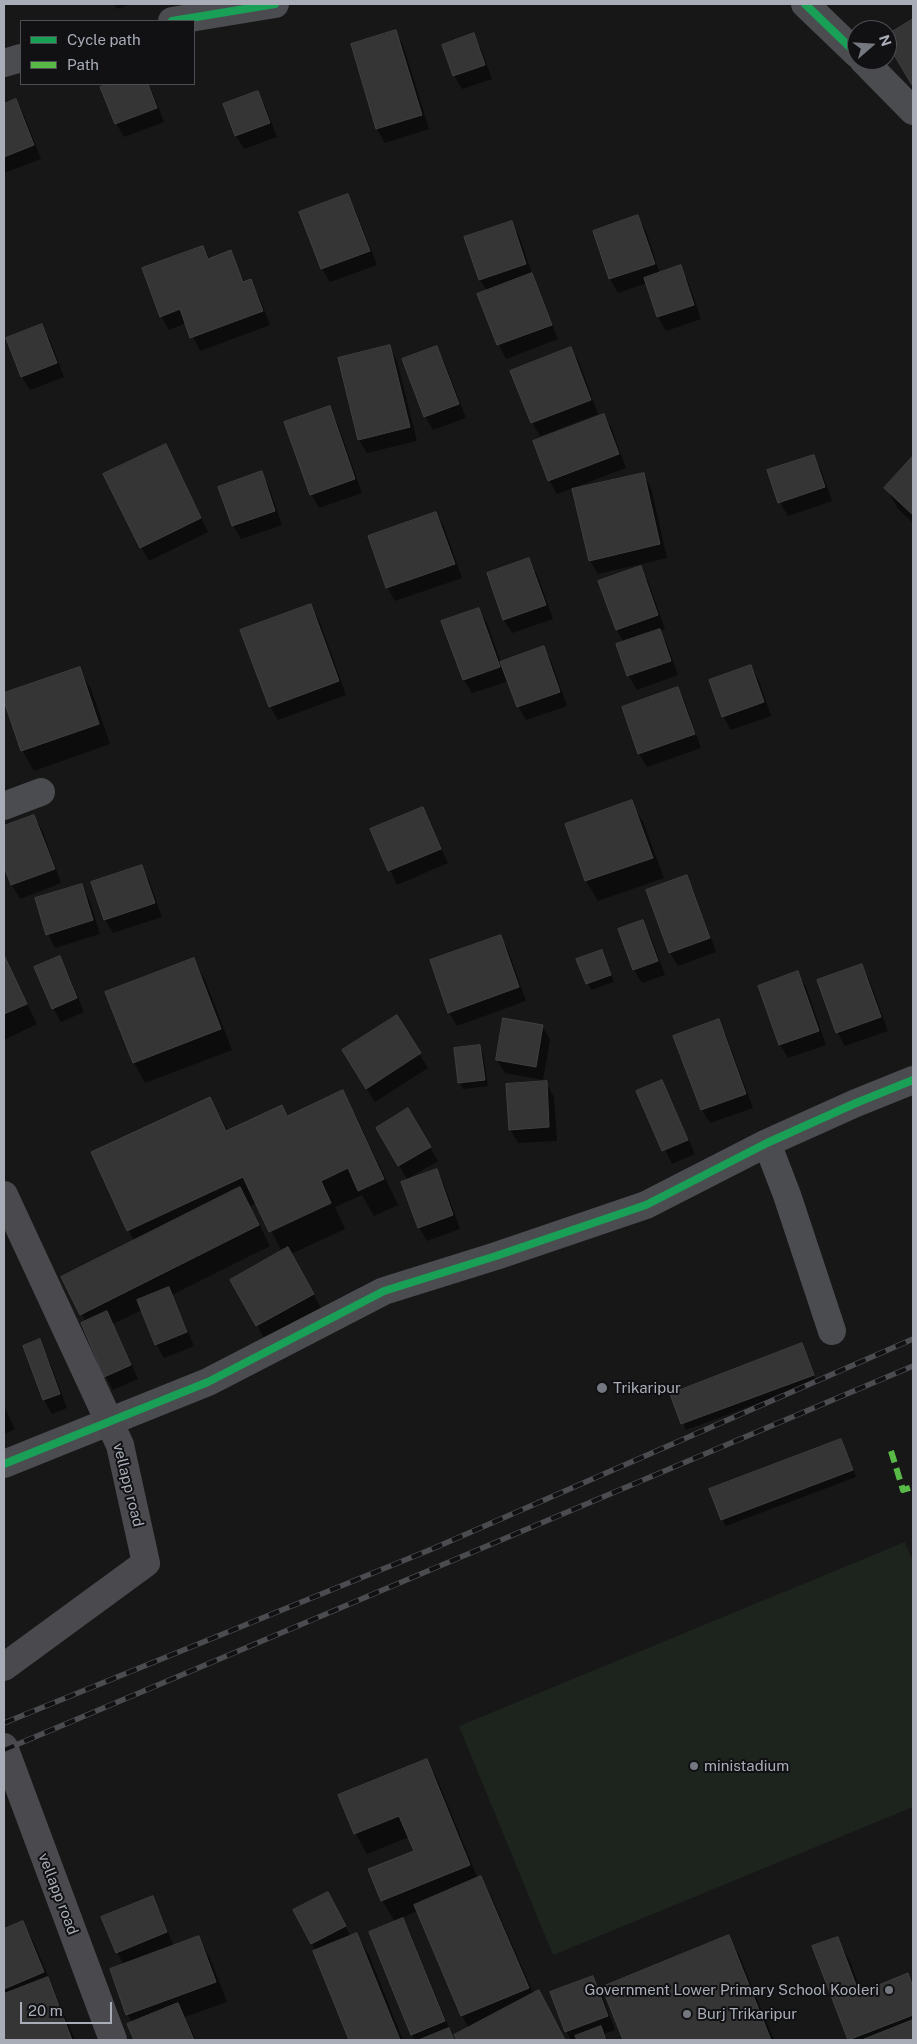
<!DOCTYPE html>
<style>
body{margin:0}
#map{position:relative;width:917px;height:2044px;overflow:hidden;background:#171717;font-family:"Public Sans",sans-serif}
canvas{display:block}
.frame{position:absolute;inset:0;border:5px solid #a8adb8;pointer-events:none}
.legend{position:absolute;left:20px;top:20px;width:175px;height:65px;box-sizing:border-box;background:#111113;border:1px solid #4d4f55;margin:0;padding:6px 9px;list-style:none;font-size:15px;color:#a8adb8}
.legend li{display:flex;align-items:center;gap:10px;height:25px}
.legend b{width:25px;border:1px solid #4d4f55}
.north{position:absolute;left:847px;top:20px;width:50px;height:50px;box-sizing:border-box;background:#111113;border:1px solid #4d4f55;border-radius:50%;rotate:71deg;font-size:14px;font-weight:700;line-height:20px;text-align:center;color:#a8adb8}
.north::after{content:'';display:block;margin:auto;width:18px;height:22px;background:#757880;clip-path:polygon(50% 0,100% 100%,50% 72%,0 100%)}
.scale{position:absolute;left:20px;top:2002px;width:92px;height:22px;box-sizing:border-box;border:2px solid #a8adb8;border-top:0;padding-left:6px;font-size:15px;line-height:18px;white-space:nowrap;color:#a8adb8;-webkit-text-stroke:4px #111113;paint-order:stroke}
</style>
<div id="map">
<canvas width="917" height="2044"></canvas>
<div class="frame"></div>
<ul class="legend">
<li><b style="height:6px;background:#1a9f57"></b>Cycle path</li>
<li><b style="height:6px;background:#58b947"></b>Path</li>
</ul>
<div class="north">N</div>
<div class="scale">20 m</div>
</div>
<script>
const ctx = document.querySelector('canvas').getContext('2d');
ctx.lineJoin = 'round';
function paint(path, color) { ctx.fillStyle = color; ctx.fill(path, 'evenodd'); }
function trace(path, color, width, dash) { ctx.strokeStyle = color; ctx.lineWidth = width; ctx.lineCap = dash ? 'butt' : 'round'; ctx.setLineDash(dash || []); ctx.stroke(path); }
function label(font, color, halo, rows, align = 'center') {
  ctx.font = font + ' "Public Sans",sans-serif'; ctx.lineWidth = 4; ctx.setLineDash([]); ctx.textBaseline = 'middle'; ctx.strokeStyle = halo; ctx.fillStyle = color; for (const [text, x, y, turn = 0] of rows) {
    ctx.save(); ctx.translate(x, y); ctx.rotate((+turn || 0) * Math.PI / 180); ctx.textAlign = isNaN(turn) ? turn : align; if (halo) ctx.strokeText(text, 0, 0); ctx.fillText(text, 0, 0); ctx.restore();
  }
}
const green = new Path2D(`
 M905 1542 913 1562V1807L553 1955 459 1726Z`);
const shadow = new Path2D(`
 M114 4H131L117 9Z
 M913 21V86L887 41V36Z
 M395 32 403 45 429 129 385 143 377 129 352 45Z
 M473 35 481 49 492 79 462 89 454 75Z
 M113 84H149L164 122 124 137 116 123 102 88Z
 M258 92 265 106 277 137 244 149 236 136 225 105Z
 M16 101 24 115 41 159 4 173V106Z
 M347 196 355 209 377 265 330 282 322 269Z
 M638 217 646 231 660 274 680 267 688 281 701 319 666 331 658 317 647 283 618 293 610 279 594 232Z
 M511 222 519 236 534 279 558 339 506 359 499 345 479 294 487 291 480 280 465 238Z
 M203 247 210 259 230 252 245 282 250 280 258 294 270 325 200 351 186 323 169 330 161 316Z
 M42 326 50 340 64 377 30 390 22 377 8 339Z
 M389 347 397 361 417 441 367 453 359 440Z
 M436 347 444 361 466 418 433 430 425 416Z
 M571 349 579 362 598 414 540 436 532 422Z
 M329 408 337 422 362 493 319 508 311 494Z
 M604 415 612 429 626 468 557 494 549 480Z
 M813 456 821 470 832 501 788 516 780 502Z
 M913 458V523L898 509 886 488Z
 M173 459 208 532 149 561 141 547Z
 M261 473 269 487 282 525 241 539 233 525Z
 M643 474 651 488 667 558 598 574 590 561Z
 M436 513 444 527 462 578 395 601 387 587Z
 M529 560 537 574 553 619 512 633 504 620 488 574Z
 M640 567 648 581 665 629 660 631 667 644 678 675 637 690 629 676 618 645 624 643 617 630 600 582Z
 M311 606 319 620 346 695 278 720 270 706Z
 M479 609 487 623 501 663 543 647 551 661 567 706 526 720 518 706 509 681 472 693 464 680Z
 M751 667 759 681 771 716 731 730 723 716Z
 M79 669 91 689 110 744 34 771 22 750 4 694Z
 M677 688 685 702 701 748 647 767 639 754 623 708Z
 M631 802 643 822 664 878 598 901 586 881 567 825Z
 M422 809 448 863 397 885 372 830Z
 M34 816 42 830 61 883 20 899 12 885 4 863V828Z
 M141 866 149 880 162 917 113 933 105 919Z
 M686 877 694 891 716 952 678 966 670 953Z
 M81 885 89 899 100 934 55 948 48 934Z
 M642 921 650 935 665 975 642 983 634 970 620 929Z
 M500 936 508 950 526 1001 457 1026 449 1012Z
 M601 951 614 982 591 990 578 960Z
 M4 957 37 1024 4 1040Z
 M59 958 67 971 84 1012 61 1022 53 1008Z
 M193 959 205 980 232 1050 145 1083 134 1063Z
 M861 965 869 979 888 1031 845 1046 837 1032Z
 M798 973 806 987 826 1045 788 1058 780 1045 760 987Z
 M396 1016 428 1068 375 1102 351 1064Z
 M718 1021 726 1035 753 1108 710 1123 702 1110 675 1037Z
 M542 1026 550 1040 543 1080 505 1073 497 1060Z
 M479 1046 483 1053 488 1086 463 1089 460 1083Z
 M661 1082 669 1096 695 1154 672 1164 638 1092Z
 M546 1083 554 1097 557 1141 518 1143 510 1129Z
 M342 1092 357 1118 398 1205 374 1216 362 1195 335 1207 345 1229 291 1254 321 1308 265 1340 232 1280 282 1252 257 1203 250 1206 270 1246 172 1295 194 1346 164 1358 156 1344 142 1310 113 1324 138 1379 113 1390 106 1376 86 1322 63 1278 135 1242 128 1230 210 1099 228 1131 288 1117Z
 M408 1110 438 1161 407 1179 377 1128Z
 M436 1170 444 1184 460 1229 427 1241 419 1227Z
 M39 1341 47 1355 67 1408 52 1414 44 1400 24 1347Z
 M805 1351 816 1382 686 1430 671 1394Z
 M4 1406 15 1429 4 1434Z
 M841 1440 856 1477 726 1526 722 1519Z
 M427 1761 438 1781 478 1879 481 1877 492 1898 534 1995 539 1992 565 2040H458L455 2035 469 2028 462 2016 418 1911 401 1918 410 1933 454 2040H415L412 2035 395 1922 382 1900 415 1852 409 1837 367 1854 355 1833Z
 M152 1898 160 1912 174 1947 199 1938 210 1958 227 2002 185 2017 196 2040H135L129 2025 133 2023 127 2014 124 1965 117 1952Z
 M335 1907 351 1937 357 1935 369 1955 403 2040H350L312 1943Z
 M22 1923 34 1943 75 2040H4V1930Z
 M729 1937 740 1957 774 2040H625L604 1988Z
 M837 1938 849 1959 862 1993 907 1975 913 1985V2040H850L814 1947Z
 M593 1978 601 1991 615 2030 604 2034 608 2040H571L566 2031Z`);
const building = new Path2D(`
 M913 19V84L912 85 887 43V35Z
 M396 30 422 115 376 129 351 44Z
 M474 33 485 65 453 76 442 45Z
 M110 84H148L157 108 115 124 100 87Z
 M258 91 270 123 235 136 223 104Z
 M16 99 34 145 4 157V104Z
 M348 194 370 251 321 269 299 212Z
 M638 215 655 264 609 279 593 231Z
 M512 221 526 264 479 280 464 237Z
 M203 246 208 259 231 250 243 282 251 279 263 311 190 338 180 309 160 317 142 268Z
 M681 265 694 305 657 317 644 278Z
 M532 273 552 325 497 345 477 294Z
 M42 324 57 363 21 377 6 338Z
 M390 345 410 427 358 440 338 358Z
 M437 346 459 404 424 417 402 359Z
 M571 347 591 400 531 423 510 371Z
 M330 406 355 479 310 495 284 422Z
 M604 414 619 454 548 481 533 441Z
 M166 444 201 518 140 548 103 474Z
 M814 455 825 487 778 503 767 470Z
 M913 456V515L884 488Z
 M262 471 275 511 232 526 218 487Z
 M644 473 660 544 589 561 572 489Z
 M436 512 455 564 386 588 368 536Z
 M529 558 546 605 503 620 487 573Z
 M641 566 658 615 616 630 598 581Z
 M311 604 339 681 269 707 240 630Z
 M479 608 500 667 463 680 441 621Z
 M660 629 671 661 627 676 616 644Z
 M544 646 560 692 517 707 500 662Z
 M751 665 764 702 722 717 709 680Z
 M80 667 99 724 21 751 4 701V693Z
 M678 687 695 734 638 754 622 707Z
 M632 800 653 858 585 881 565 824Z
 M423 807 441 849 388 871 370 829Z
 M34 815 55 869 11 885 4 867V826Z
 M142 865 155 903 104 920 91 882Z
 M687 875 710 938 669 953 646 890Z
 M82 884 93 920 46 935 35 898Z
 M643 920 658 961 633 970 618 929Z
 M501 935 519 987 448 1013 430 960Z
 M602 950 611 975 586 984 576 959Z
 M4 955 27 1004 4 1014Z
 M60 956 77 998 52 1009 34 967Z
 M194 958 221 1029 133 1063 105 992Z
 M862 964 881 1017 836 1033 817 980Z
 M798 971 819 1031 779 1045 758 986Z
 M397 1015 421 1053 366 1089 342 1050Z
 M503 1018 543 1025 536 1067 496 1060Z
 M719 1019 746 1094 701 1110 673 1036Z
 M480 1045 485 1080 458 1083 454 1048Z
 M662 1080 688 1140 662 1151 636 1091Z
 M547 1081 549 1127 509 1130 506 1084Z
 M343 1090 384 1179 358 1191 348 1168 321 1181 331 1203 269 1232 243 1177 127 1231 91 1152 210 1097 226 1131 282 1105 287 1116Z
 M408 1108 431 1147 398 1166 376 1128Z
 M437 1169 453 1215 418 1228 401 1182Z
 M240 1187 259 1225 80 1315 61 1277Z
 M288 1247 314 1294 256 1326 230 1280Z
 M169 1287 187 1332 155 1345 137 1300Z
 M107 1311 131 1365 104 1377 81 1323Z
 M40 1339 60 1394 43 1400 23 1346Z
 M802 1343 814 1375 681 1424 670 1394Z
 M841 1439 853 1470 721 1520 709 1489Z
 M427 1759 470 1865 381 1901 368 1869 414 1851 399 1816 354 1834 338 1795Z
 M481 1876 529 1988 461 2016 414 1905Z
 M328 1892 346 1926 311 1944 293 1910Z
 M153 1896 167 1932 116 1953 101 1917Z
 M403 1918 445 2021 411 2035 369 1932Z
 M23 1921 44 1972 4 1989V1929Z
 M357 1933 400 2040H349L313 1951Z
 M729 1935 771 2040H623L602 1987Z
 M199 1936 216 1982 126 2015 110 1969Z
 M838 1937 859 1993 908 1973 913 1988V2015L848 2040 812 1946Z
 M593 1976 608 2016 565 2032 550 1992Z
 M48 1977 72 2040H4V1994Z
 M539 1990 565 2040H457L454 2035Z
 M178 2003 194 2040H134L127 2024Z
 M913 2020V2040H862Z
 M601 2026 606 2040H577L575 2036Z
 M449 2028 454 2040H419Z`);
const minor = new Path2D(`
 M805 4 857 54
 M172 21 275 4
 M863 60 913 111
 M4 63 21 58
 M4 806 41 792
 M767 1143 787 1195 832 1331
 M4 1464 208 1382 384 1291 496 1256 646 1205 767 1143 856 1103 913 1080`);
const secondary = new Path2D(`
 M4 1195 120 1445 146 1563 4 1667
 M4 1747 113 2040`);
const rail = new Path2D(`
 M4 1723 432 1549 913 1339
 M4 1750 913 1366`);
const quiet = new Path2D(`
 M891 1451 903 1490 913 1487`);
const cycleway = new Path2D(`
 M805 4 857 54
 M172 21 275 4
 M4 1464 208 1382 384 1291 496 1256 646 1205 767 1143 856 1103 913 1080`);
const markers = [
 [602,1388,6,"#757880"],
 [694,1766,5,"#757880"],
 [889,1990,5,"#757880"],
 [687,2014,5,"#757880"]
];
const poiNames = [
 ["Trikaripur",613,1388],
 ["ministadium",704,1766],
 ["Government Lower Primary School Kooleri",879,1990,"right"],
 ["Burj Trikaripur",697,2014]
];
const streetNames = [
 ["vellapp road",128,1485,76],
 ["vellapp road",58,1894,69]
];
paint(green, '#1d241e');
paint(shadow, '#0007');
paint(building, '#353536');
trace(building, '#3f4043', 1);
trace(minor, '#4b4c50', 28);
trace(secondary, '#4a4a4e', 28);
trace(rail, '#4b4c4f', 5.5);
trace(rail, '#111113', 4, [11]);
trace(quiet, '#58b947', 6, [12, 6]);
trace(cycleway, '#1a9f57', 8);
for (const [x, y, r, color] of markers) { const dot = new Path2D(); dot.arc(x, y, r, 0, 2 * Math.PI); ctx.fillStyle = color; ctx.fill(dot); trace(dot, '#111113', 2); }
label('15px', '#a8adb8', '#111113', poiNames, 'left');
label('15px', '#a8adb8', '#111113', streetNames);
</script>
